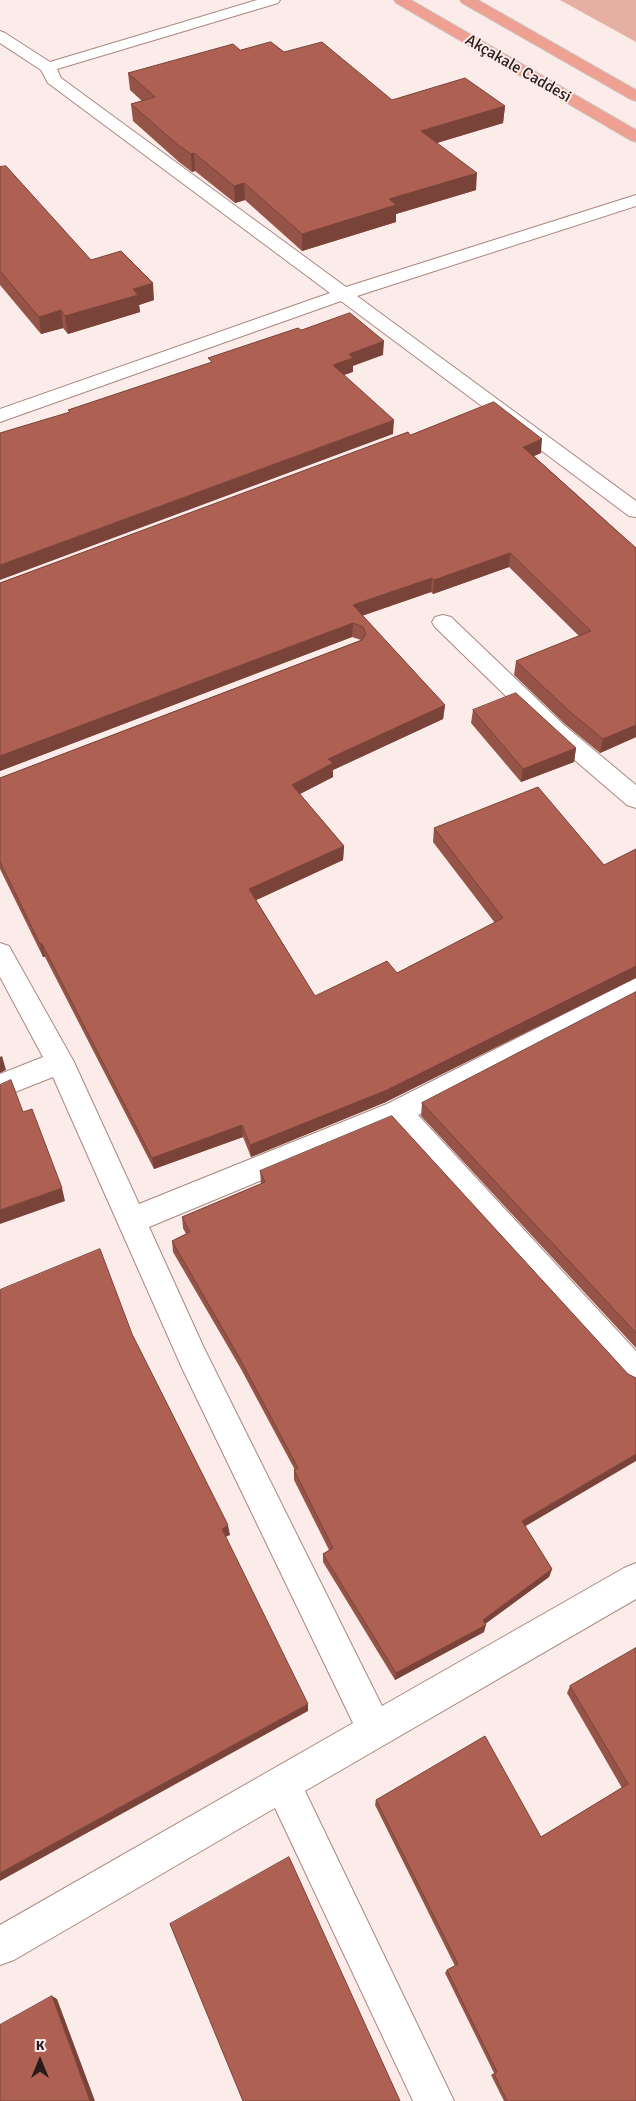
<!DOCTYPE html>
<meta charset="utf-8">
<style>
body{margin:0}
#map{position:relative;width:636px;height:2101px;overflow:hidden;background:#fcece9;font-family:Signika,sans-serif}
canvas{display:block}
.north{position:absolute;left:15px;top:2036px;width:50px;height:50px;-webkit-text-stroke:4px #fcece9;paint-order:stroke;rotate:0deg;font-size:14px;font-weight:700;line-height:20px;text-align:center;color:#2a1c1a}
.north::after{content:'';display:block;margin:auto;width:18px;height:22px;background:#2a1c1a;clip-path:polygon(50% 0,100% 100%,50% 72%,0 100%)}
</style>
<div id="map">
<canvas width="636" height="2101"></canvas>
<div class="north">K</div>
</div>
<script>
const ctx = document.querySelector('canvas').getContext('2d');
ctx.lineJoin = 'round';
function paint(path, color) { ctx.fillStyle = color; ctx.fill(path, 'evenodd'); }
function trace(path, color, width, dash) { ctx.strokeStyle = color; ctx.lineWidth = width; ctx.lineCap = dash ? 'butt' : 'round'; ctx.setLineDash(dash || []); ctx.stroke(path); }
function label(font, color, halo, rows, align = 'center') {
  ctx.font = font + ' Signika,sans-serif'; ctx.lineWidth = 4; ctx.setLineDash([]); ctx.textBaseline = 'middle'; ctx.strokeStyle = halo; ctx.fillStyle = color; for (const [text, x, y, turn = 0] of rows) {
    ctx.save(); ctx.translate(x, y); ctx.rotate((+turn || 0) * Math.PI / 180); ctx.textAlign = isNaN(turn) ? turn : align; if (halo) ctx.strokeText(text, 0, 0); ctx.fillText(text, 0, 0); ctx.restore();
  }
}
const green = new Path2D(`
 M560 0H636V42Z`);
const minor = new Path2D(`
 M257 0H280L278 3 57 69 61 78 346 287 636 195V206L357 296 636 501V517L629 516 341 301 0 422V409L330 293 48 83 41 70 0 43V31L5 33 50 62Z
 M443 615 451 617 565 726 636 785V808L627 805 549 738 435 627 432 622 435 617Z
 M0 943 9 946 74 1062 139 1204 387 1104 636 978V1001L418 1115 636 1351V1388L625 1383 392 1126 149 1227 204 1348 382 1706 624 1568 636 1563V1599L305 1791 454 2101H413L275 1808 14 1960 0 1965V1925L353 1723 182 1368 53 1077 0 1098V1074L43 1057 0 977Z`);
const major = new Path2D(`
 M394 0H411L636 130V142L630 140 396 3Z
 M460 0H478L636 90V101L630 99 462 3Z`);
const wall = new Path2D(`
 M240 50 284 52 392 100 505 106 503 123 437 143 476 190 396 214V222L302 251 245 200 235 203 195 171 192 172 179 162 133 121 131 104 142 101 130 90 128 73Z
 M0 167 91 260 154 300 139 305 140 312 68 334 63 328 41 334 0 285Z
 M410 435 541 453 534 456 636 548V737L600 753 566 725 514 675 516 661 579 636 509 567 433 594 431 592 362 616 445 705 443 719 333 770V777L300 794 344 846 343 860 256 900 315 996 397 973 495 923 433 842 434 828 604 865 386 1102 251 1157 243 1137 154 1169 45 957H43L0 869V778L361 640 352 637 0 771V583Z
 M473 710 576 748 574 762 521 782 471 723Z
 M636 992V1348L421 1116 422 1103Z
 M260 1171 628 1374 525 1526 552 1569 549 1577 485 1624 484 1632 395 1680 323 1562V1554L329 1550 294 1480V1470H295L241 1369 173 1252 172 1241 186 1234 183 1228 182 1217 261 1184Z
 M636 1648V2101H504L491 2075 494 2073 445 1973 447 1970 455 1966 375 1805 376 1800 541 1837 622 1788 567 1693 570 1686Z`);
const shadedWall = new Path2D(`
 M505 106 503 123 420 148 421 131Z
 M194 153 195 171 192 172 191 154Z
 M477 173 476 190 396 214V222L302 251V234L389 199Z
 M244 183 245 200 235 203 234 186Z
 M153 283 154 300 139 305 140 312 68 334 65 316 133 289Z
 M61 310 63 328 41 334 39 317Z
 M384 341 383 355 353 366V372L333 379V365L349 354Z
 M394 420 393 434 0 580V565Z
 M542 439 541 453 522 461 523 447Z
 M510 553 509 567 433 594 434 580Z
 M432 578 431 592 352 619 353 605Z
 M353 623 352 637 0 771V756Z
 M445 705 443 719 333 770V777L292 798V785L328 759Z
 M636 725V737L600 753 603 739Z
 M576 748 574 762 521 782 523 769Z
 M344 846 343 860 250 903 249 889Z
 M40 944H42L45 957H43Z
 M636 966V978L386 1102 251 1157 250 1145Z
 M2 1056 6 1070 0 1073V1057Z
 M242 1125 243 1137 154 1169 152 1158Z
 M62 1188 65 1201 0 1224V1210Z
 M636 1454V1461L519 1530 522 1521Z
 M228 1525 230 1535 223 1538 222 1529Z
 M552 1569 549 1577 481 1627 483 1620Z
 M486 1625 484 1632 395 1680 396 1673Z
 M308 1704V1711L0 1881V1873Z
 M52 1996 57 1999 95 2101H90Z`);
const building = new Path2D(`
 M271 42 284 52 322 42 392 100 465 78 505 106 421 131 477 173 389 199 396 205 302 234 244 183 234 186 194 153 191 154 178 145 131 104 155 97 128 73 233 44 240 50Z
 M6 166 91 260 121 251 153 283 133 289 138 295 65 316 61 310 39 317 0 271V167Z
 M350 313 384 341 349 354 353 358 333 365 394 420 0 565V433L70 412 68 410 212 362 208 358 298 328 301 330Z
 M494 402 542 439 523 447 636 548V725L603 739 569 711 516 661 591 631 510 553 434 580 432 578 353 605 445 705 328 759 333 763 292 785 344 846 249 889 315 996 387 961 397 973 503 918 434 828 538 787 604 865 636 849V966L387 1090 250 1145 242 1125 152 1158 42 944H40L0 862V778L362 640 366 634 363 627 353 623 0 756V583L408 432 410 435Z
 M516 693 576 748 523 769 473 710Z
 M636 992V1333L422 1103Z
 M11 1080 23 1112 32 1109 62 1188 0 1210V1085Z
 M392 1116 628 1374 636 1378V1454L522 1521 552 1569 483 1620 486 1625 396 1673 323 1554 333 1548 294 1470 298 1468 240 1359 172 1241 190 1232 182 1217 265 1182 260 1171Z
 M100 1249 132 1334 228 1525 222 1529 308 1704 0 1873V1290Z
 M636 1648V2101H507L494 2074 497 2072 447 1970 458 1964 376 1800 485 1736 541 1837 628 1784 570 1686Z
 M289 1857 400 2101H243L170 1924Z
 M52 1996 90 2101H0V2025Z`);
const farStreetnames = [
 ["Akçakale Caddesi",518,69,30]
];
paint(green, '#e6afa4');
trace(minor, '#aa877f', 2);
trace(major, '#d0cdcd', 2);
paint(minor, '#fff');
paint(major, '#eea092');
paint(wall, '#965347');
paint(shadedWall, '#7a4339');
paint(building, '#ae6052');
trace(building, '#7a4339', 1);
label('16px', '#2a1c1a', '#fcece9', farStreetnames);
</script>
